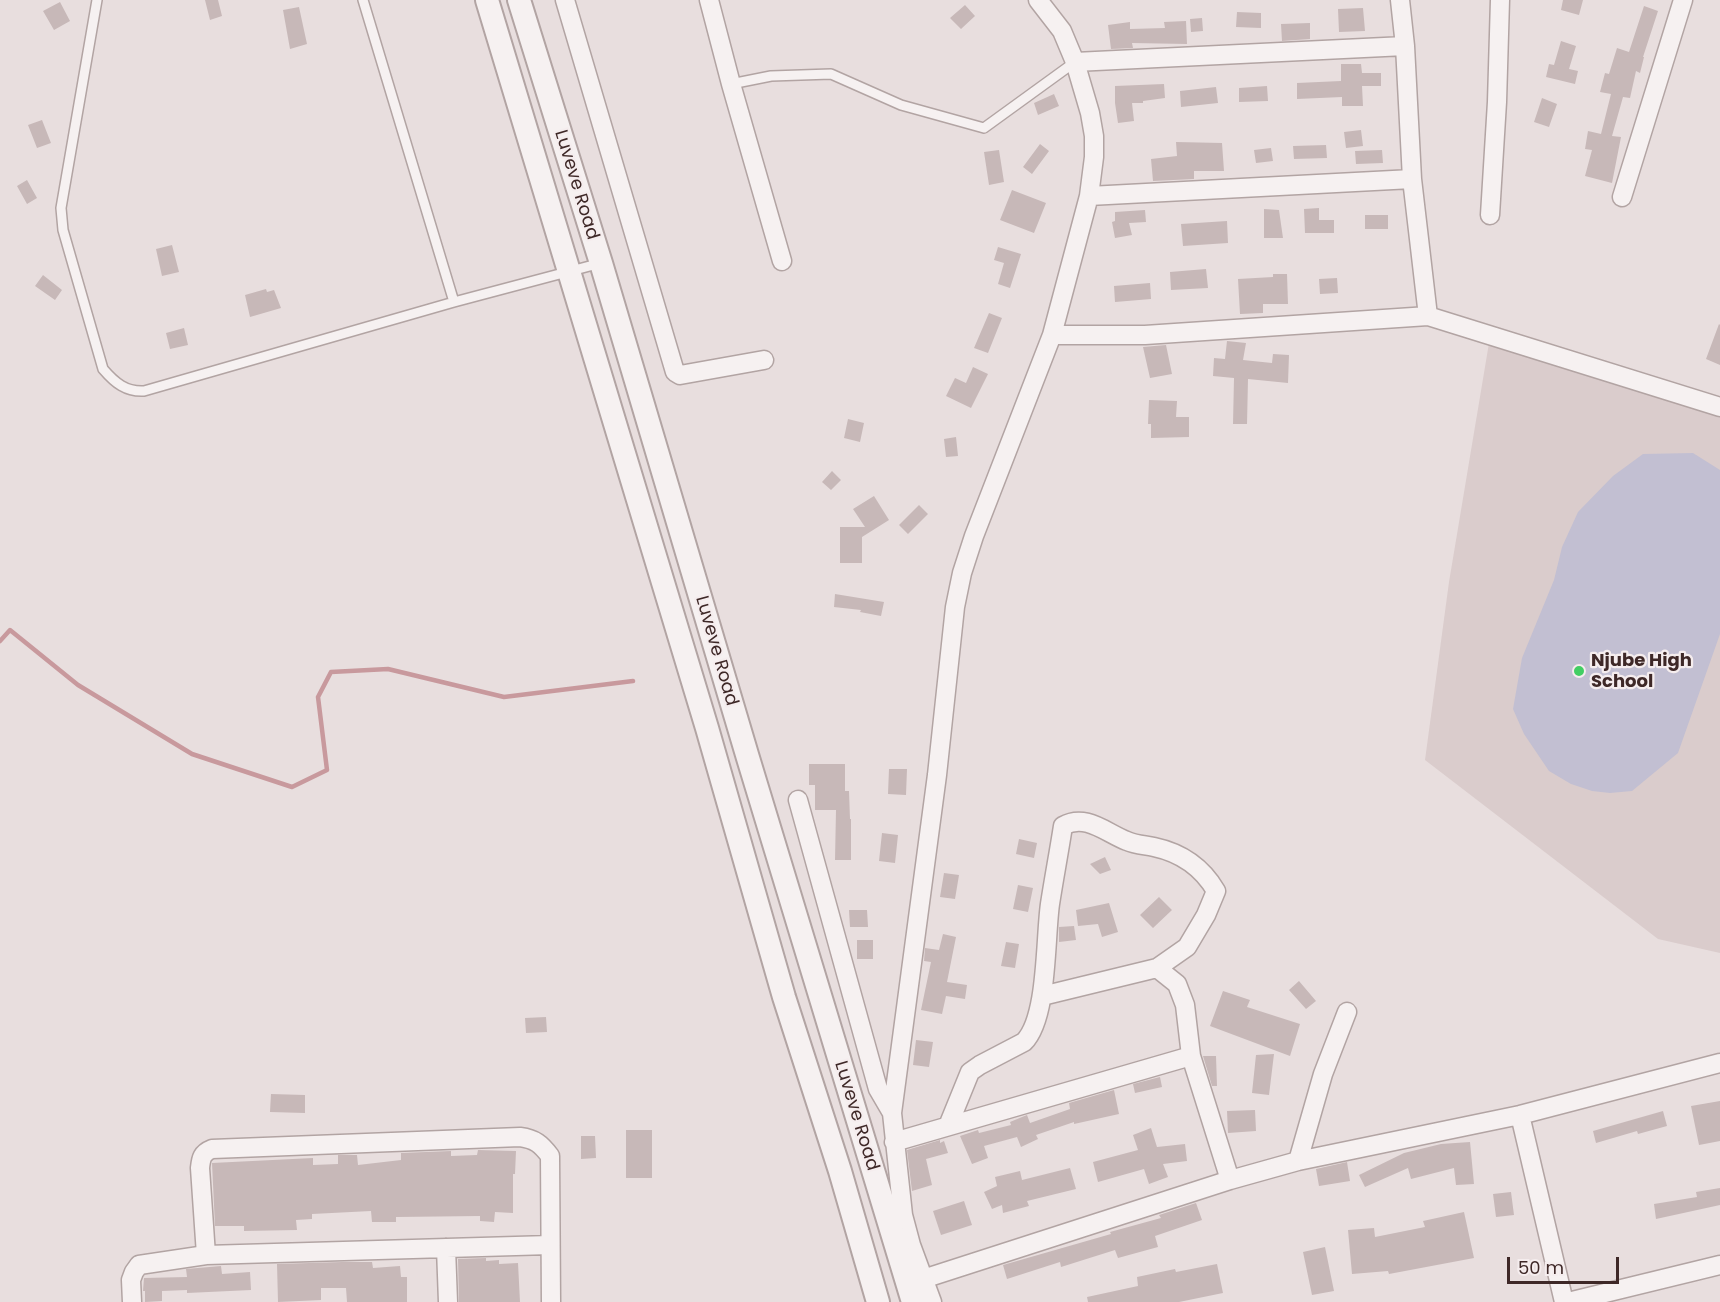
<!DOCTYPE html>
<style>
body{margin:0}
#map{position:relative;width:1720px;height:1302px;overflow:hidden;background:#e8dede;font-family:Poppins,sans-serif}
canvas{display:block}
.scale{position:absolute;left:1507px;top:1257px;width:112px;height:27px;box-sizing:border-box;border:3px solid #3e2827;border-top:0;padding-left:8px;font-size:18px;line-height:21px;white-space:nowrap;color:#3e2827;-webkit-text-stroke:4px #f5edee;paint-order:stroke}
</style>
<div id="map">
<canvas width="1720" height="1302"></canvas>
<div class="scale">50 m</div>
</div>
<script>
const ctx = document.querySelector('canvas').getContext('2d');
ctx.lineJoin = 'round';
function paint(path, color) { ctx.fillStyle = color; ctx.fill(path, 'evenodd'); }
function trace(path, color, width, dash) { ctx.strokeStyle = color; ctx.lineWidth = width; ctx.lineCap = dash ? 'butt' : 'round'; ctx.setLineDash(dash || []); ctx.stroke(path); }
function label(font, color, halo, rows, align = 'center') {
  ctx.font = font + ' Poppins,sans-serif'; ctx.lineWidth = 4.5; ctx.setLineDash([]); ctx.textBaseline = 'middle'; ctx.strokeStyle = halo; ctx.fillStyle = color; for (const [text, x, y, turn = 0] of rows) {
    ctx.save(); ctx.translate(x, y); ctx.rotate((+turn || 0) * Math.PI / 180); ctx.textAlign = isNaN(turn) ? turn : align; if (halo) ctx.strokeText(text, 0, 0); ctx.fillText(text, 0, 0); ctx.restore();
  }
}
const built = new Path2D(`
 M1489 343 1650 392 1720 417V953L1658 939 1425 760 1449 582Z`);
const green = new Path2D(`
 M1693 453 1720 470V634L1678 753 1632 791 1610 793 1592 791 1571 784 1549 771 1524 734 1513 709 1522 658 1554 580 1562 547 1578 512 1613 476 1643 454Z`);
const stream = new Path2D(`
 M0 641 10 630 78 685 192 754 292 787 327 770 318 697 331 672 388 669 504 697 633 681`);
const building = new Path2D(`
 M205 0H218L222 16 210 20Z
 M1563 0H1583L1579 15 1561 10Z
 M60 2 70 21 54 30 43 11Z
 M965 5 975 16 961 29 950 18Z
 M1644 6 1658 11 1643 57H1644L1640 73 1636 71 1630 98 1623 97 1612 136 1621 137 1612 183 1585 176 1592 150 1585 149 1588 131 1601 134 1611 94 1600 92 1605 73 1609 74 1617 48 1629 52Z
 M299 7 307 44 290 49 283 10Z
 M1363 8 1365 31 1339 32 1338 9Z
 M1237 12 1261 13V28L1236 27Z
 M1202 18 1203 31 1191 32 1190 19Z
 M1186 21 1187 44 1132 43 1133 48 1111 49 1108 25 1130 22V29L1165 28 1164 22Z
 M1310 23V39L1282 41 1281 24Z
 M1561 41 1576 46 1569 69 1578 71 1575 84 1546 77 1549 64 1554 65Z
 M1341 64H1361L1362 73H1381V86H1362L1363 106H1342V97L1297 99V83L1341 81Z
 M1164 84 1165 98 1143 101V103H1132L1134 121 1118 123 1115 103V86Z
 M1267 86 1268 101 1239 102V88Z
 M1216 87 1218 103 1181 107 1180 91Z
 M1054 94 1059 106 1038 115 1034 103Z
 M1542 98 1557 104 1549 127 1534 122Z
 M42 120 51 143 37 148 28 125Z
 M1361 130 1363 146 1346 148 1344 132Z
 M1176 142 1222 143 1224 171H1194V179L1153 181 1151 159 1177 156Z
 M1040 144 1049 151 1032 174 1023 167Z
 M1326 145 1327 158 1294 159 1293 146Z
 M1271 148 1273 161 1256 163 1254 150Z
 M999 150 1004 182 989 185 984 152Z
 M1382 150 1383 163 1356 164 1355 151Z
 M27 180 37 198 27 204 17 186Z
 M1012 190 1046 203 1034 233 1000 220Z
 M1319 208V220H1334V233H1305L1304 209Z
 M1264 209 1279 210 1283 238H1264Z
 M1145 210 1146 222 1129 223 1132 235 1115 238 1112 222 1115 221V212Z
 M1365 215H1388V229H1365Z
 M1227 221 1228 243 1183 246 1181 224Z
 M172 245 179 272 162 276 156 249Z
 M998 247 1021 254 1010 288 998 284 1004 263 994 260Z
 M1206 269 1208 288 1171 290 1170 272Z
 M1273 274H1287L1288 304H1263V313L1240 314 1238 279 1273 277Z
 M43 275 62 290 55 300 35 286Z
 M1337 278 1338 293 1320 294 1319 279Z
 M1150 283 1151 299 1115 302 1114 286Z
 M266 289 267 292 274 290 281 308 250 317 245 295Z
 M989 313 1002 318 988 353 974 348Z
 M1719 324 1720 325V365L1706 359Z
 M184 328 188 345 170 349 166 333Z
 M1227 341 1246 343 1243 360 1272 363 1273 354 1289 355 1288 383 1248 379 1247 424H1233L1234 378 1213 376 1214 358 1225 359Z
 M1166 345 1172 374 1150 378 1143 347Z
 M973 367 988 374 971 408 946 396 955 378 966 383Z
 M1149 400 1177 401 1176 417H1189V437L1151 438V424H1148Z
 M848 419 864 423 860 442 844 438Z
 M956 437 958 456 946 457 944 439Z
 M832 471 841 480 831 490 822 482Z
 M874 496 889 520 862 537V563H840V527H865L853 509Z
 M919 505 928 514 908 534 899 525Z
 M835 594 884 602 881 616 860 612 861 610 834 607Z
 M809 764H845V791H849L850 819H851V860H835L836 810H815V785H809Z
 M889 769H907L906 795 888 794Z
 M882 833 898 835 895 863 879 861Z
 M1019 839 1037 843 1034 858 1016 854Z
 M1105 857 1111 870 1100 874 1090 864Z
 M944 873 959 875 955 899 940 897Z
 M1018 885 1033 888 1028 912 1013 909Z
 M1159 897 1172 910 1153 928 1140 915Z
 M1109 903 1118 932 1102 937 1098 924 1078 926 1076 910Z
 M849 910H867L868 927H850Z
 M1074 926 1076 940 1059 942V927Z
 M943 934 956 937 947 982 967 985 965 999 946 996 942 1014 921 1010 931 962 924 961 925 948 939 950Z
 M857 940H873V959H857Z
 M1006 942 1019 944 1015 968 1001 966Z
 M1299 981 1316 1001 1306 1009 1289 990Z
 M1223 991 1250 1000 1247 1007 1300 1024 1290 1056 1210 1026Z
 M546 1017 547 1032 526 1033 525 1018Z
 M916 1040 933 1042 929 1067 913 1065Z
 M1274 1054 1269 1095 1252 1093 1256 1055Z
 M1203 1056H1216L1217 1086H1212Z
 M1160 1077 1162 1087 1135 1093 1133 1084Z
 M1114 1090 1119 1114 1074 1124V1122L1036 1135 1038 1139 1021 1147 1017 1137 984 1146 988 1158 972 1164 960 1136 978 1130 979 1133 1011 1125 1010 1122 1027 1115 1030 1123 1070 1109 1069 1103Z
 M271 1094 305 1095V1113L270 1112Z
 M1720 1101V1141L1699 1145 1691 1106Z
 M1255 1110 1256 1131 1228 1133 1227 1111Z
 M1663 1111 1667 1126 1638 1134 1637 1131 1596 1143 1593 1131Z
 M1151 1128 1157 1147 1185 1144 1187 1161 1163 1164 1168 1177 1149 1184 1144 1169 1098 1182 1093 1162 1138 1150 1133 1135Z
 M626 1130H652V1178H626Z
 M581 1136H595L596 1158 581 1159Z
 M940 1140V1143L944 1141 948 1153 926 1159 932 1185 912 1191 907 1150Z
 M1470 1142 1474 1184 1456 1185 1454 1168 1411 1179 1408 1168 1365 1187 1359 1175 1404 1153 1441 1144Z
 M478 1150 516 1151 515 1174H513V1213L495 1212 494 1222 480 1221V1216L396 1217V1222H372L371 1211 312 1214V1219L296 1220 297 1230 244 1231V1226H215L212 1163 313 1158V1165L338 1164V1155H357L358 1165 401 1160V1153L451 1151V1156L477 1155Z
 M1347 1162 1350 1181 1319 1186 1316 1169Z
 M1070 1168 1076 1189 1027 1201 1029 1206 1003 1213 1002 1205 992 1209 984 1192 997 1186 995 1177 1020 1171 1022 1180Z
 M1720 1188V1205L1656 1219 1654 1204 1697 1197 1696 1192Z
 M1511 1192 1514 1215 1496 1217 1493 1194Z
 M964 1201 972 1225 941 1235 933 1211Z
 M1196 1203 1202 1220 1155 1236 1158 1247 1118 1258 1115 1250 1061 1267 1060 1262 1007 1279 1003 1265 1111 1234 1110 1232 1161 1218 1159 1215Z
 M1464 1212 1474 1258 1389 1274 1388 1271 1352 1274 1348 1230 1374 1228 1375 1237 1425 1227 1423 1221Z
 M1325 1247 1334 1291 1312 1295 1303 1252Z
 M486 1258V1261L499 1260V1264L518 1263 520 1302H459L458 1259Z
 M342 1262H372L373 1268 400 1266 401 1277H407V1302H347L346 1288H321V1300L278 1302 277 1264Z
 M1217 1264 1223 1293 1179 1302H1088L1087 1297 1138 1286 1137 1277 1175 1269 1176 1272Z
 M221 1266 222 1274 250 1272 251 1290 187 1293V1290L162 1291V1301L145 1302V1291H143L144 1278 187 1277 186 1269Z`);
const service = new Path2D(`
 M97 0 61 208 63 230 103 369C115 383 126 392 144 391L454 302 601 263
 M363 0 454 302
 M731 84 771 76 831 74 901 105 984 128 1075 62`);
const minor = new Path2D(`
 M565 0 675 372 680 375 764 360
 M709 0 731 84 782 261
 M1400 0 1405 46 1412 179 1428 316
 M1075 62 1405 46
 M1089 196 1412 179
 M1622 197 1683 0
 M1490 215 1497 102 1500 0
 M1052 335H1145L1428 316 1720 407
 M798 800 878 1089 892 1113
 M1042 996 1157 968 1177 984 1185 1005 1191 1056
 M1520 1115 1564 1302
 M948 1126 970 1072 980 1065 1024 1042C1048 1018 1045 939 1050 904 1054 878 1059 852 1063 826 1086 813 1106 833 1127 841 1136 845 1145 845 1154 847 1182 853 1202 867 1216 891L1206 915 1187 947 1157 968
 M894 1142 1191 1056 1230 1180
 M1298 1161 1323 1074 1347 1012
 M446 1248 448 1302
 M206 1255 200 1168C201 1158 202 1153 212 1149L520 1137C535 1139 541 1144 550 1156L551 1302
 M923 1279 1230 1180 1298 1161 1520 1115 1720 1063
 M132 1302 131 1280 134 1272 139 1265 206 1255 550 1245
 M932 1302 911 1245 903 1215 892 1113 937 775 955 607 962 573 974 536 1052 335 1089 196 1094 157V136L1090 113 1075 62 1062 31 1038 0
 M1568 1302 1720 1265`);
const tertiary = new Path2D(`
 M487 0 707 728 784 997 840 1171 878 1302
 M519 0 601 263 748 758 913 1302`);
const markers = [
 [1579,671,6,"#42ce63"]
];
const streetNames = [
 ["Luveve Road",576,185,73],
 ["Luveve Road",716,651,74],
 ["Luveve Road",856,1116,73]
];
const poiNames = [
 ["Njube High",1591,661],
 ["School",1591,682]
];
paint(built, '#dacccc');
paint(green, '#c2bfd2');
trace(stream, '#c8999d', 4.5);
paint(building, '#c7b8b8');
trace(service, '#b2a4a3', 12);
trace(minor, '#b2a4a3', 21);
trace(tertiary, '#b2a4a3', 26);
trace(service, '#f6f1f1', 9);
trace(minor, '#f6f1f1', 18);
trace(tertiary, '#f6f1f1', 22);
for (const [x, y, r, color] of markers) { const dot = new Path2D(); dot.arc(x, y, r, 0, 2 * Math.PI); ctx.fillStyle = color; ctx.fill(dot); trace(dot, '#f5edee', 2); }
label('18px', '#3e2827', '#f5edee', streetNames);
label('bold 18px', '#3e2827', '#f5edee', poiNames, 'left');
</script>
